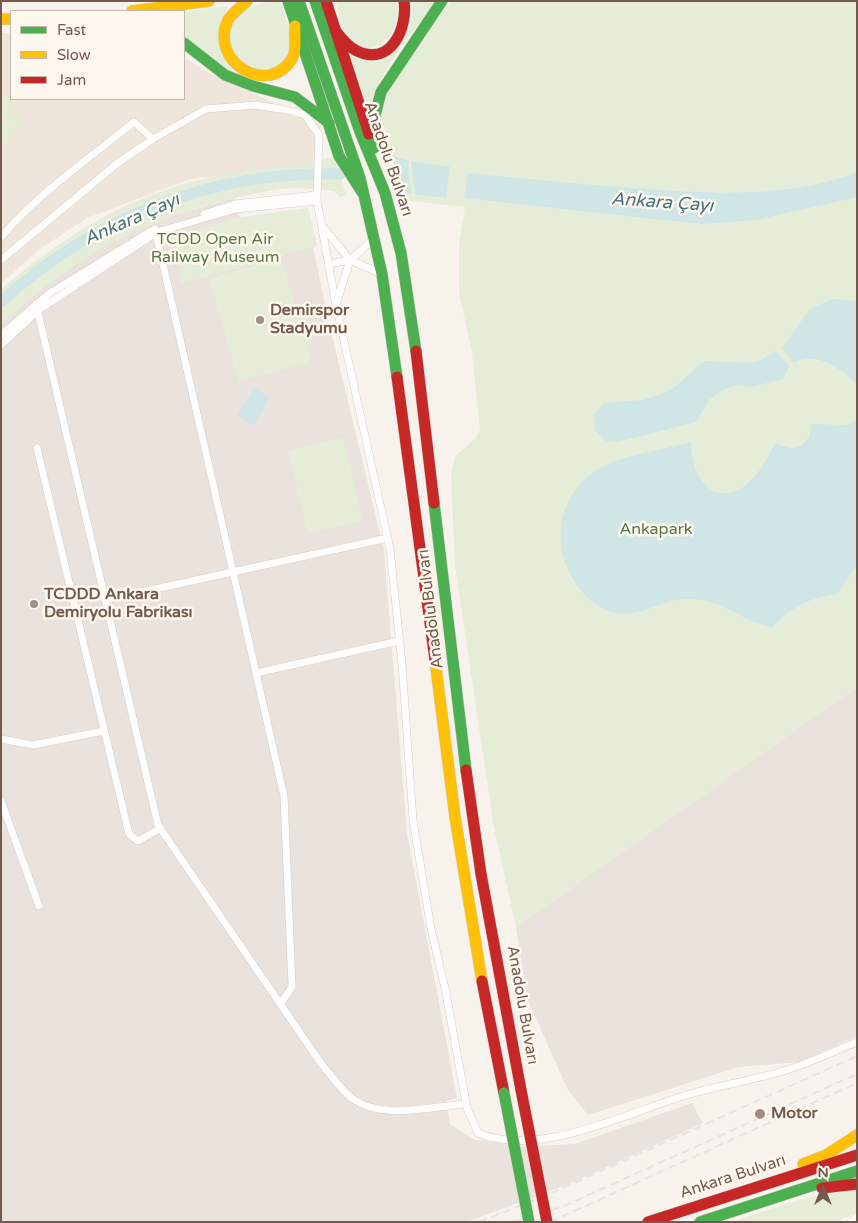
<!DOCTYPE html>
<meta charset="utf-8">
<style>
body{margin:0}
#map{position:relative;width:858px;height:1223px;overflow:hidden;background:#f7f2ec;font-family:"Varela Round",sans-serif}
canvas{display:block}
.frame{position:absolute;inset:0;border:2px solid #735a4e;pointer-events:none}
.legend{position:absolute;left:10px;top:10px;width:175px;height:90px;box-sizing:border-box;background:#fef7ee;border:1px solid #c6b8ae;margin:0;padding:6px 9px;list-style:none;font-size:15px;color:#735a4e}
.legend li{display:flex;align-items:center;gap:10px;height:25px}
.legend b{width:25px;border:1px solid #c6b8ae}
.north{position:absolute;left:798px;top:1163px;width:50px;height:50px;-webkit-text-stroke:4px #fef7ee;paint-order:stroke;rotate:0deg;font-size:14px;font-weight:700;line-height:20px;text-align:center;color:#735a4e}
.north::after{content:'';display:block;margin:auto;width:18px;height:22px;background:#735a4e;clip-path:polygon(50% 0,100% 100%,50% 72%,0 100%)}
</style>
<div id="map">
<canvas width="858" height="1223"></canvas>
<div class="frame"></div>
<ul class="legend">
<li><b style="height:6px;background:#4caf50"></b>Fast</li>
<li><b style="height:6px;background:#ffc107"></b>Slow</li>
<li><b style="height:6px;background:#c62828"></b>Jam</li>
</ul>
<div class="north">N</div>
</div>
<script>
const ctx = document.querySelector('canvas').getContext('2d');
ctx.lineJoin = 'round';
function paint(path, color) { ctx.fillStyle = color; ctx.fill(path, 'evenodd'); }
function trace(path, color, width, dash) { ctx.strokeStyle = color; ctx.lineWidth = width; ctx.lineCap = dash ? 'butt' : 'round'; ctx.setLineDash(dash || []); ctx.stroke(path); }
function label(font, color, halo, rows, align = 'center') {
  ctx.font = font + ' "Varela Round",sans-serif'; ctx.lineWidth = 5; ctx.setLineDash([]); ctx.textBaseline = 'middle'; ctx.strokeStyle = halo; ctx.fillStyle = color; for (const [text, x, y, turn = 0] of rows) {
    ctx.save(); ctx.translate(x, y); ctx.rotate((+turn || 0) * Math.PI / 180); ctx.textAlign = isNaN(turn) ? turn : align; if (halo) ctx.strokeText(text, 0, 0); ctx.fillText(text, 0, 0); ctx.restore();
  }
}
const residential = new Path2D(`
 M1 33H11V99H184V58L211 74 321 125 313 166 190 179 87 218 40 249 1 283Z`);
const industrial = new Path2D(`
 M235 198 241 222 306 212 327 315 384 550 407 834 457 1098 446 1101 450 1124 473 1139 522 1147 575 1144 692 1103 703 1123 567 1185 466 1222H1V324L38 291 100 247 159 219Z
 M857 687V1036L800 1062 738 1067 588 1115 568 1090 527 998 516 927Z`);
const green = new Path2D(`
 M269 1H282C285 16 293 36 290 51 287 61 282 66 272 69 244 77 220 53 232 25 233 21 235 17 237 15 247 7 258 5 269 1Z
 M335 1H396C408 36 366 64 348 39 341 29 339 12 335 1Z
 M412 1H436C412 34 379 70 369 110L349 54 388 55C408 39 414 27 412 1Z
 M451 1H857V687L516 927 494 828 455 565 451 474 455 456 476 438 480 430 472 351 459 293V244L465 207 403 200 380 112 396 75Z
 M228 6 221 24 224 59 238 77 184 36V12Z
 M4 91 17 106 1 119V94Z
 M17 111 27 123 5 142 1 138V124Z
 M335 157 346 195 340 197 334 191C322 190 309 188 296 188 275 188 253 194 232 199 137 220 73 259 1 324V290C59 238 130 195 207 178 249 170 292 164 335 157Z
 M308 208 317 246 182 284 171 236 241 217Z
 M281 258 311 362 239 382 209 278Z
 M343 437 363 521 308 534 288 450Z
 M857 1190V1212L836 1222H734C773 1208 815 1192 857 1190Z`);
const water = new Path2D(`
 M391 156 408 160 411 194 402 193Z
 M411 161 450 167 446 198 415 194Z
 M857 172V197L756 220 701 224 464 198 468 173C527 179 587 185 646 189 713 194 793 198 857 172Z
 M833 299 857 301V384C842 369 816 350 794 363L782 348 810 309Z
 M776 351 789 366 783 379 751 387 738 385 724 389 710 399 696 422 617 442 606 441 595 430 594 414 604 403 643 400 662 394 675 387 698 366 707 361 747 363 761 360Z
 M254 388 270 397 253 426 237 416Z
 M857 420V564L837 594C810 597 790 608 772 627 739 621 723 598 687 599 659 599 634 623 606 610 586 601 570 579 564 559 553 522 569 484 604 466 626 455 666 449 691 442 690 470 709 508 742 488 758 477 766 460 775 444 781 444 784 447 790 448 804 449 813 436 810 424L847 425Z`);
const river = new Path2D(`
 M1 302C93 217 214 171 340 174`);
const street = new Path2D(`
 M204 214 235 204 316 195
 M323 227 350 260 374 239
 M155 229 284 796 292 987 281 1003
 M1 237C40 192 88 159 134 122L153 139
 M1 260 119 162 153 139 206 109 255 105 287 110 305 115 319 135 317 201 336 305 390 549 402 664 413 820 431 929 445 988 467 1108 478 1133C538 1158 625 1114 683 1096 716 1086 750 1081 783 1071 808 1064 832 1052 857 1042
 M329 264 350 260
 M337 302 350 260 382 274
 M36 304 158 825 320 1062C330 1074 341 1090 353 1099 384 1121 431 1106 466 1104
 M1 335 50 293 151 231
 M1 345 40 309 157 232 236 209 317 201
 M37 448 129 834 138 841 161 828
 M105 600 388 538
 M256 673 399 641
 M1 739 33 745 104 731
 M1 801 39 906
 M851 1222 857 1217`);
const fast = new Path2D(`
 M288 1 339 156 362 192
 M299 1 360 178 382 274 397 377
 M315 1 360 132 385 193 401 253 416 351
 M184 43 225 75 253 86 295 97 329 123
 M374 148 375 115 381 92 442 1
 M434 503 466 770
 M700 1222 857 1171`);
const slow = new Path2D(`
 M247 1C241 7 232 13 228 20 208 62 270 99 293 57 297 48 294 35 295 26
 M132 11 209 1
 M1 19H11
 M435 660 455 817 482 981
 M803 1164 826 1155 857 1135`);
const jam = new Path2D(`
 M326 1 369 134
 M335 30C341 38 348 47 357 51 391 67 408 28 404 1
 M416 351 434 503
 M397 377 435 660
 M466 770 481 874 521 1090
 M482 981 504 1093
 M822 1188 857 1184
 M648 1222 857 1155`);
const rail = new Path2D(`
 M479 1222 554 1192 857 1056
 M514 1222 564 1206 857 1074
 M550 1222 857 1083`);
const fastBridge = new Path2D(`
 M504 1093 529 1222`);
const jamBridge = new Path2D(`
 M521 1090 547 1222`);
const markers = [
 [260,320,5,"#a18f85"],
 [34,604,5,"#a18f85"],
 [760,1114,6,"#a18f85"]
];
const streetNames = [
 ["Anadolu Bulvarı",388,159,71],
 ["Anadolu Bulvarı",431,609,-97],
 ["Anadolu Bulvarı",522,1005,80],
 ["Ankara Bulvarı",733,1177,-18]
];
const parkNames = [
 ["TCDD Open Air",215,240],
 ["Railway Museum",215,258],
 ["Ankapark",656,530]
];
const poiNames = [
 ["Demirspor",270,311],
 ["Stadyumu",270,329],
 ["TCDDD Ankara",44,595],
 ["Demiryolu Fabrikası",44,613],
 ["Motor",771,1114]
];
const waterNames = [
 ["Ankara Çayı",662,203,4],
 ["Ankara Çayı",132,220,-24]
];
paint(residential, '#efe5da');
paint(industrial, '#e9e2dd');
paint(green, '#e5ecd8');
paint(water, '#cfe5e6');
trace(river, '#cfe5e6', 11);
trace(street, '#d4cec7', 8);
trace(fast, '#d5ccc7', 12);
trace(slow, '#d5ccc7', 12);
trace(jam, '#d5ccc7', 12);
trace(street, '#fefdfc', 7);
trace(fast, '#4caf50', 11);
trace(slow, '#ffc107', 11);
trace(jam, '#c62828', 11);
trace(rail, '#e5e3e4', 2, [8, 5]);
trace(fastBridge, '#d5ccc7', 12, []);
trace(jamBridge, '#d5ccc7', 12, []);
trace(fastBridge, '#4caf50', 11);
trace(jamBridge, '#c62828', 11);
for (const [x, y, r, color] of markers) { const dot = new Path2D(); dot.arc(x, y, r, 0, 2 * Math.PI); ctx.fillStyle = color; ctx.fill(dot); trace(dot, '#fef7ee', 2); }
label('16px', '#735a4e', '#fef7ee', streetNames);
label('16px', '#577847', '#fef7ee', parkNames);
label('bold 16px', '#735a4e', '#fef7ee', poiNames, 'left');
label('italic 18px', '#46777e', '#fef7ee', waterNames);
</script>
